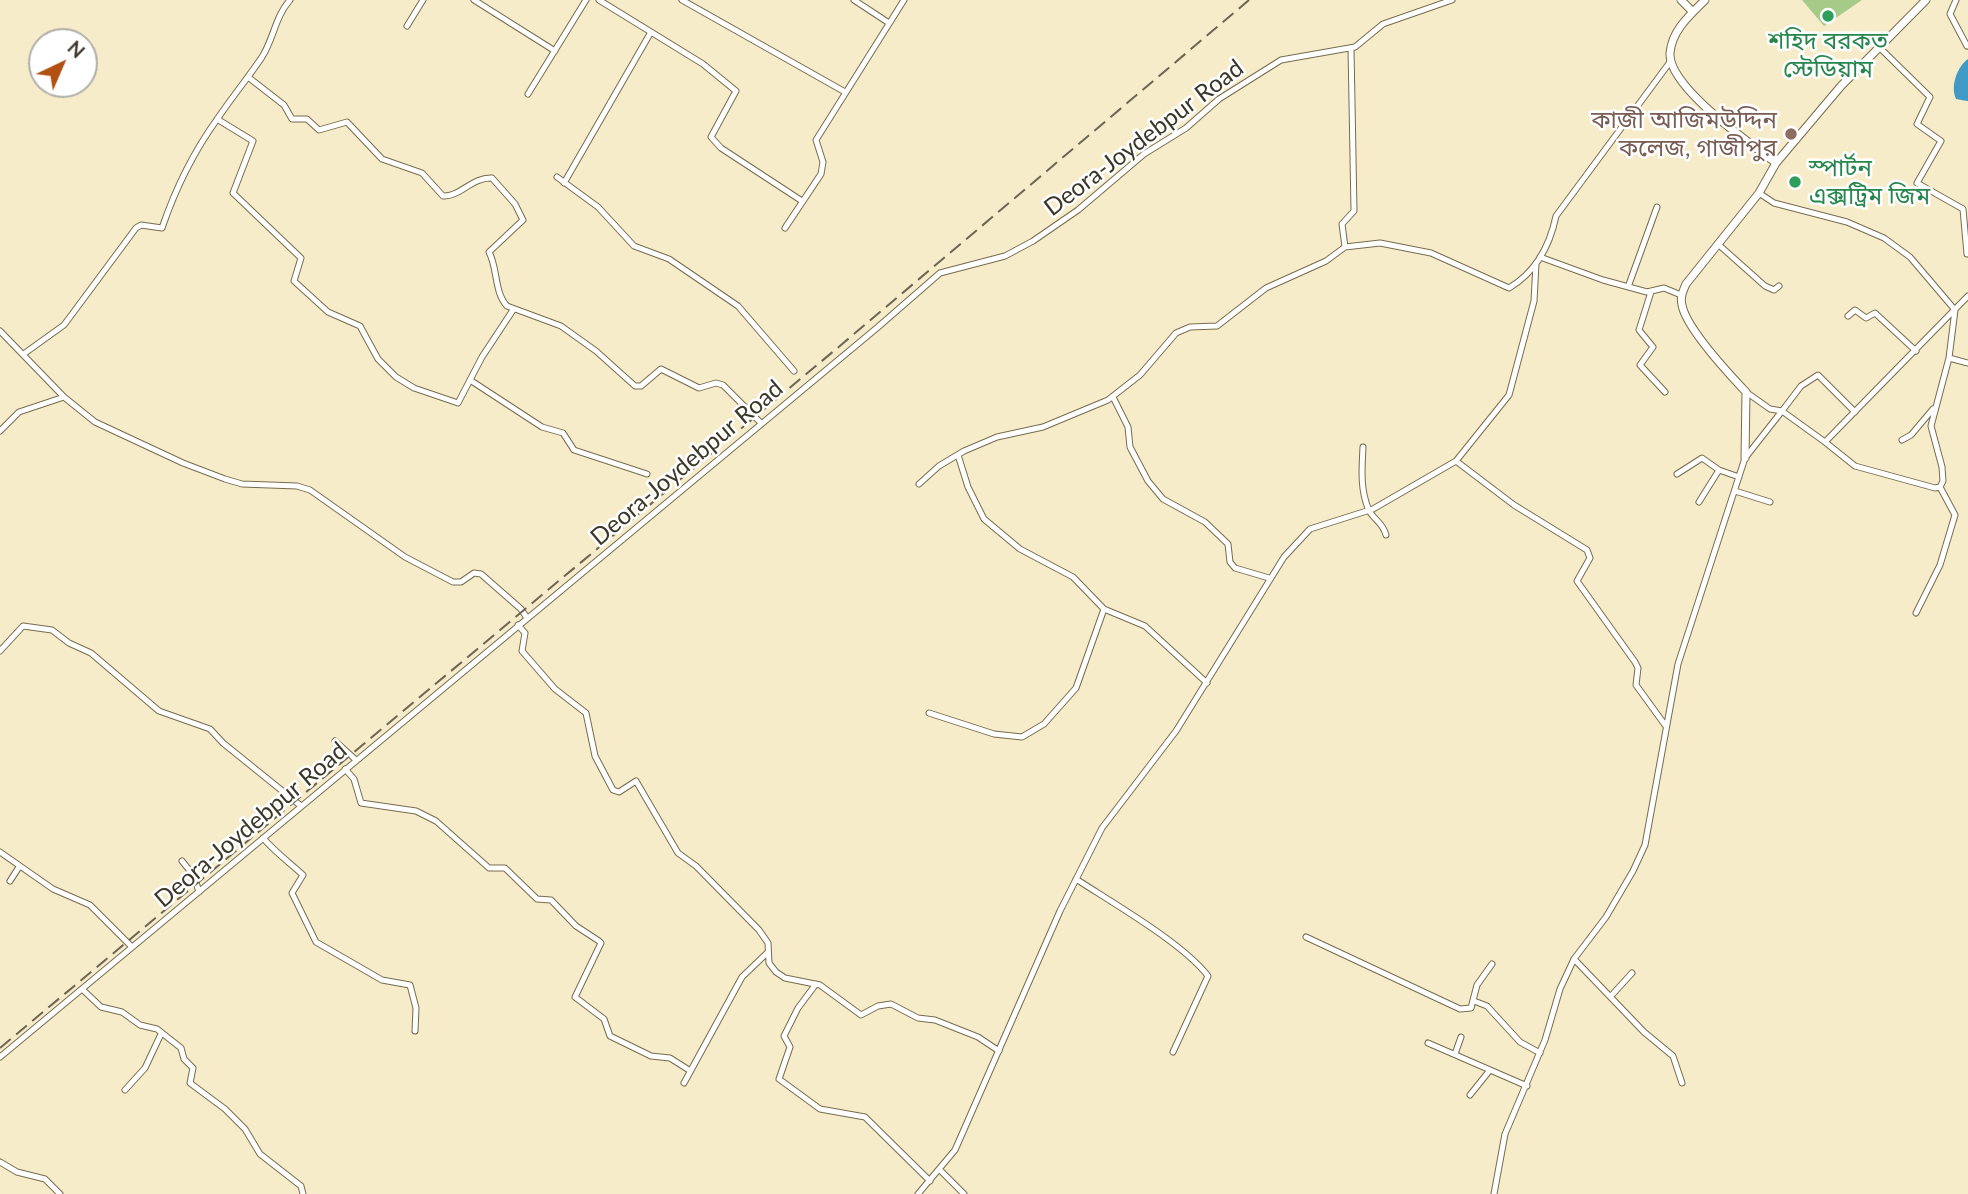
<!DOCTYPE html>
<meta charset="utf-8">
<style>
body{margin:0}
#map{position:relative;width:1968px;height:1194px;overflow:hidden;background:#f7ecca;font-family:Lato,sans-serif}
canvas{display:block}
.north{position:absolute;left:28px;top:28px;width:70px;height:70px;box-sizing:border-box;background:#fff;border:2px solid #b1afa9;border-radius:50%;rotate:44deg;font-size:19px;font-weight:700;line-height:28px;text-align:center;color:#3b3729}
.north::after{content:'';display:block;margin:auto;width:24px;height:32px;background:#b15010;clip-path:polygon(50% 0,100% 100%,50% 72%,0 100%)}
</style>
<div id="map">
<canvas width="1968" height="1194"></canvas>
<div class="north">N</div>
</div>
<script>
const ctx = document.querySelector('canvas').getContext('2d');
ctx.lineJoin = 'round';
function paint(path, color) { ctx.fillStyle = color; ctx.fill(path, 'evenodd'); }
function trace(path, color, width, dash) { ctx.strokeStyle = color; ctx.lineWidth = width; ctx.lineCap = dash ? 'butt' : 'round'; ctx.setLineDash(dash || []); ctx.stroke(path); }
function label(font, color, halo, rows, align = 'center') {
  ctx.font = font + ' Lato,"Noto Sans Bengali",sans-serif'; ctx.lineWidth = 5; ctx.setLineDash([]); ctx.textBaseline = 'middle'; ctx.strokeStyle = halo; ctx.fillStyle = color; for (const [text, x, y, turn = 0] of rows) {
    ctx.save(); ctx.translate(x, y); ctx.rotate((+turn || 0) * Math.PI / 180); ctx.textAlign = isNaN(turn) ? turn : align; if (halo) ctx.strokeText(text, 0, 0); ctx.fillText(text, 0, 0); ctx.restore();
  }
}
const green = new Path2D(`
 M1802 0H1862L1824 26Z`);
const water = new Path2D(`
 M1968 59V101H1967L1956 99C1950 86 1957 67 1968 59Z`);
const minor = new Path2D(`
 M474 0 555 51
 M599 0 703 64 736 91 711 137 721 148 802 201
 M682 0 845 92
 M854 0 889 23
 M1956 0 1950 14 1967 46
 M407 26 423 0
 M1879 47 1930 97 1917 124 1941 141 1917 183 1963 209 1967 254
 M248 77 284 105 292 119H307L319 130 347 122 382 159 422 173 443 196C460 197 472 177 492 178L515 204 523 220 489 252C498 269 494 292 507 306L561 326 596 351 635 386H641L661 369 699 388 716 383 723 385 760 422
 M528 94 586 0
 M217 119 253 141 233 193 301 258 294 281 328 312 360 326 378 359 396 377 414 388 458 403 482 357 513 310
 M557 177 598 207 634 246 669 259 738 306 794 371
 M564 183 651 32
 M1759 193 1774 203 1847 222 1884 238 1910 257 1955 310 1949 358 1931 426 1942 467 1943 481 1940 487 1935 488 1855 466 1825 442
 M785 228 821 174 823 162 816 140 904 0
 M1719 245 1765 286 1774 290 1779 286
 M1345 247 1342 224 1354 211 1351 48
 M1540 257 1603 280 1647 292 1664 288 1681 295
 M1628 287 1657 207
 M1651 292 1639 330 1653 347 1640 365 1665 392
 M1848 316 1855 310 1866 318 1875 313 1916 351
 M0 331 64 397 95 422 183 463 225 479 242 484 297 486 310 490 405 557 453 582H461L474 573 481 574 521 609 527 618
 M25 353 64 325 136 228 141 225 162 228C175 190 194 151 218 118 232 97 248 78 262 57 274 38 275 17 290 0
 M1949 358 1968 363
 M470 380 542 427 563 433 574 450 647 474
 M1746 392 1770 409 1782 411 1801 386 1818 375 1855 412
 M1113 397 1128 427 1130 447 1148 481 1163 499 1205 522 1228 544 1230 562 1235 568 1269 578
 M0 431 19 412 64 397
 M1902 440 1911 435 1933 409
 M1363 447C1362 468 1360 488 1368 508 1371 518 1383 522 1386 535
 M958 455 968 487 984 519 1020 549 1073 577 1104 609 1145 626 1207 683
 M1456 461 1514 505 1587 550 1590 558 1577 581 1635 662 1638 668 1636 685 1665 725
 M1677 474 1702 458 1719 470 1739 477
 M919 484 939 466 964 451 997 437 1043 427 1108 400 1140 375 1176 333 1190 327 1217 326 1266 288 1326 261 1345 247 1380 243 1431 253 1509 288C1536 272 1550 245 1556 216L1670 62
 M1735 491 1770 502
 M1699 502 1719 470
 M1916 613 1940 565 1955 515 1940 487
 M518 625 525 633 522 651 555 689 586 713 595 756 613 790 619 792 636 781 678 853 696 866 759 930 768 943 769 963 776 972 785 978 820 985 861 1015 878 1006 891 1004 918 1018 935 1020 978 1037 999 1051
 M0 651 23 626 52 630 69 643 91 653 159 711 210 729 223 743 301 806
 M929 713 994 734 1022 737 1044 724 1076 688 1104 609
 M335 741 356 760
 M345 769 354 779 361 803 416 811 436 821 489 868H505L537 899 551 900 576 926 599 941 601 943 575 997 604 1019 610 1036 651 1056 670 1058 689 1070
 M263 838C276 853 289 862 303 875L292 893 316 942 382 980 410 985 416 1008 415 1031
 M0 852 53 889 90 905 132 947
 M182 861 194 876 199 892
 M1076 879C1111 902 1183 943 1208 976L1173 1052
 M10 881 19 867
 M1306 937 1460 1009 1471 1008 1477 985 1492 964
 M1574 959 1644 1032 1673 1056 1682 1083
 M816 984 798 1008 784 1036 790 1047 779 1079 820 1109 865 1117 930 1181
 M82 989 101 1007 122 1012 140 1025 157 1029 181 1048 184 1059 193 1068 190 1083 225 1109 245 1129 260 1154 301 1186 303 1194
 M1611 996 1632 973
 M1474 1001 1487 1006 1520 1042 1540 1053
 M1428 1043 1527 1086
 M1455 1054 1461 1037
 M0 1057 878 327 940 273 1005 256 1033 241 1078 210 1144 154 1186 128 1219 99 1281 60 1355 47 1383 24 1452 0
 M684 1083 742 977 767 953
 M125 1090 145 1068 161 1034
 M1470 1095 1490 1070
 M0 1162 17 1172 45 1179 60 1194
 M940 1170 964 1194
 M918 1194 955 1150 1060 911 1102 828 1176 731 1284 557 1310 529 1373 509 1456 461 1509 395 1534 301 1536 264
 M1494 1194 1505 1134 1545 1040 1560 989 1574 959 1606 917 1633 871 1645 845 1678 664 1745 458 1782 411 1825 442 1968 296`);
const major = new Path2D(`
 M1681 0 1693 12
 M1705 0C1690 15 1672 30 1670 53 1668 87 1750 143 1776 163
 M1745 458 1746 392C1729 374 1686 328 1682 305 1680 297 1683 291 1686 284L1759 193 1776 163 1841 86 1926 0`);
const rail = new Path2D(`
 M0 1048 841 345 1249 0`);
const markers = [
 [1828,16,7,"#2e9e5b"],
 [1791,134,7,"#8d6e63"],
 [1795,182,7,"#2e9e5b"]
];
const leisureNames = [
 ["শহিদ বরকত",1828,41],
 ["স্টেডিয়াম",1828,69],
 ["স্পার্টন",1809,168,"left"],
 ["এক্সট্রিম জিম",1809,196,"left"]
];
const educationNames = [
 ["কাজী আজিমউদ্দিন",1777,120],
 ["কলেজ, গাজীপুর",1777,148]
];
const streetNames = [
 ["Deora-Joydebpur Road",1144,138,-37],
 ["Deora-Joydebpur Road",687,463,-40],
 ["Deora-Joydebpur Road",251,825,-40]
];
paint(green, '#a6cb89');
paint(water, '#409ac5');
trace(minor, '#766c4d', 7);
trace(major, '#766c4d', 9);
trace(minor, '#fff', 5);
trace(major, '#fff', 7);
trace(rail, '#6b6552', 2, [14, 7]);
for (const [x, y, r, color] of markers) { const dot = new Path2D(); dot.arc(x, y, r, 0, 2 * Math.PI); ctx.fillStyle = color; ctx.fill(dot); trace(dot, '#fff', 2.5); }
label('24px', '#27864d', '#fff', leisureNames);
label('24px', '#785e54', '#fff', educationNames, 'right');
label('24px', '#3b3729', '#fff', streetNames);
</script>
